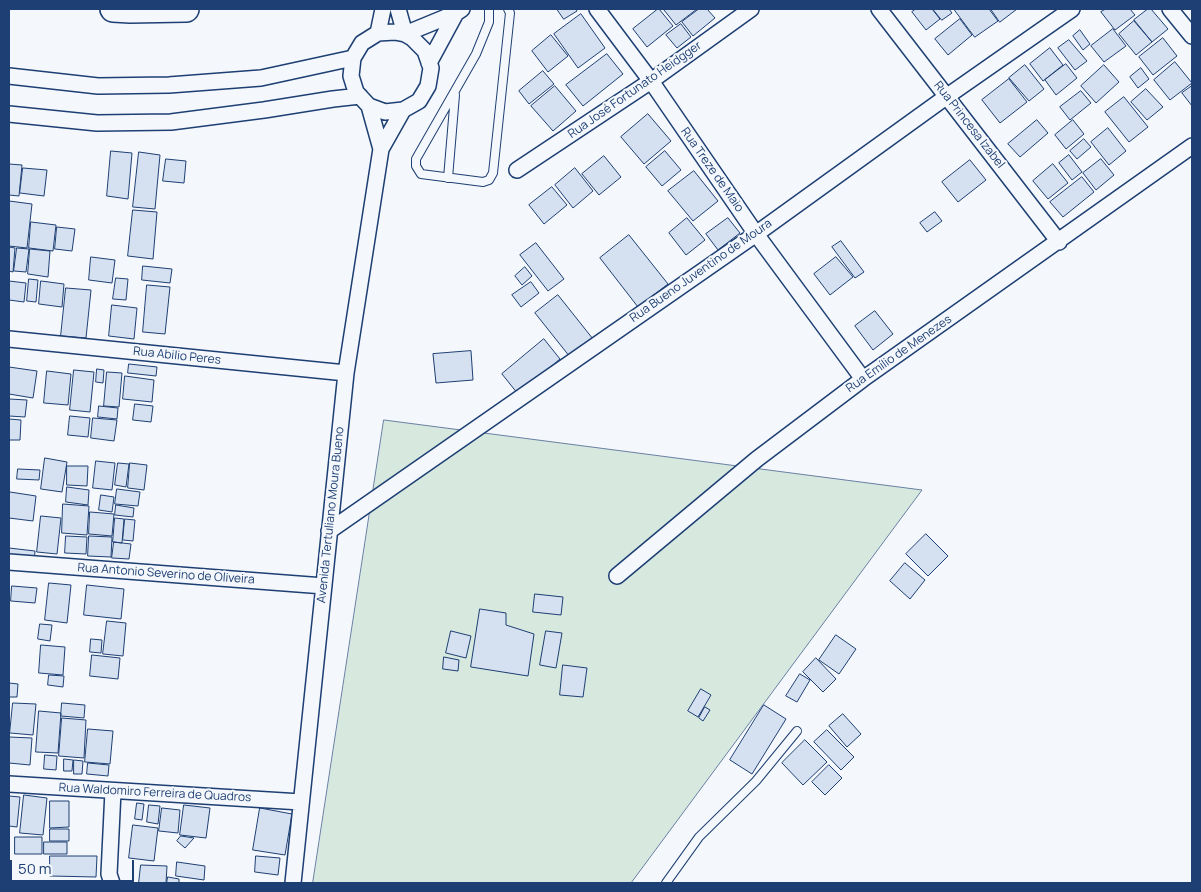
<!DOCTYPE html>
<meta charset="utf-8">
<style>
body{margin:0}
#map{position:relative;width:1201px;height:892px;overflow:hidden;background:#f4f7fb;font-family:Manrope,sans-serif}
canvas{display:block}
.frame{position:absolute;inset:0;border:10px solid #1d3f73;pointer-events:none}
.scale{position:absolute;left:10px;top:860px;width:124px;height:22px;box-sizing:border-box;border:2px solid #1d3f73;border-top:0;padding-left:6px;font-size:15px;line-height:18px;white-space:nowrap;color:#1d3f73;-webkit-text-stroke:4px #f4f7fb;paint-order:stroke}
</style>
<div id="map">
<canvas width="1201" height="892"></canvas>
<div class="frame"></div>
<div class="scale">50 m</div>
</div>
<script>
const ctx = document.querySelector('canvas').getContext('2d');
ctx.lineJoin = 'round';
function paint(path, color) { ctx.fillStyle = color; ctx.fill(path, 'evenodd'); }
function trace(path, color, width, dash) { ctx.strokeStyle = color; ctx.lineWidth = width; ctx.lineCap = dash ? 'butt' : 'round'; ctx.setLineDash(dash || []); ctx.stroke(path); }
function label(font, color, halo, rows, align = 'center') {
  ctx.font = font + ' Manrope,sans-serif'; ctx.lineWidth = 4; ctx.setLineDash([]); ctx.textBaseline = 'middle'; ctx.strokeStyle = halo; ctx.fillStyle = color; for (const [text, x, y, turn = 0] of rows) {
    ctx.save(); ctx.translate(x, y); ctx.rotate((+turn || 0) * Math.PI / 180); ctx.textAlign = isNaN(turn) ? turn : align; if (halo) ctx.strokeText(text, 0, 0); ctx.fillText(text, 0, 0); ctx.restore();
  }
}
const green = new Path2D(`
 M384 420 922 490 631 883H313Z`);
const building = new Path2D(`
 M557 9H576L577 11 564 19Z
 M658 9H659L673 26 647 47 633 29Z
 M665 9H697L676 25 664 10Z
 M699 9H707L715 18 693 36 682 22Z
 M916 9H932L940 19 926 30 912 12Z
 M933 9H949L952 13 942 20Z
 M954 9H989L998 21 975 37Z
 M991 9H1017L1000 22Z
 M1106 9H1130L1135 15 1115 30 1101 12Z
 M1148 9H1151L1168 29 1152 42 1134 20Z
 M581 14 605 48 578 68 554 34Z
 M960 19 972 35 948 55 935 39Z
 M1134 21 1152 42 1136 55 1119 34Z
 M681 24 691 37 677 48 666 35Z
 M1113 29 1126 46 1104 62 1091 46Z
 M1080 30 1090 44 1083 50 1073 36Z
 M551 35 568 56 548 72 532 51Z
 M1163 38 1177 56 1153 75 1139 57Z
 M1069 40 1087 61 1075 70 1058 48Z
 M1050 48 1063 65 1043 81 1030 64Z
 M607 54 623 74 583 106 566 85Z
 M1175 62 1192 83 1170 100 1154 80Z
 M1066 64 1077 78 1056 95 1045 80Z
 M1025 65 1044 89 1029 101 1009 78Z
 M1104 65 1119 82 1096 103 1081 86Z
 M1141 68 1149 79 1138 88 1130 77Z
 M543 71 554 84 529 104 519 91Z
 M1009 79 1027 102 1000 123 982 100Z
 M555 86 576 111 553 131 531 106Z
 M1192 86V106L1182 93Z
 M1146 89 1163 107 1147 120 1131 102Z
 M1081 91 1091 103 1070 120 1060 107Z
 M1124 97 1148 127 1129 142 1105 112Z
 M648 114 671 141 644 164 621 137Z
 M1037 120 1048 133 1020 157 1008 144Z
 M1073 120 1084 134 1066 149 1055 135Z
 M1108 128 1126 151 1109 165 1091 142Z
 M1084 139 1091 147 1077 159 1070 151Z
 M111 151 132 153 128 199 107 196Z
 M665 151 681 170 662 186 646 167Z
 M139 152 160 155 155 209 133 207Z
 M1069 155 1082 172 1072 180 1059 163Z
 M604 156 621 177 599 195 582 174Z
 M166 159 186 161 184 183 163 181Z
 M1101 159 1114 175 1096 190 1083 173Z
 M970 160 986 180 958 202 942 182Z
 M9 164 22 165 19 196 9 195Z
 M1053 164 1068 183 1048 199 1033 181Z
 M23 168 47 170 44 196 20 193Z
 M575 168 593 191 573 208 555 185Z
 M694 171 718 201 693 221 668 191Z
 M1082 177 1094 192 1063 217 1050 202Z
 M552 187 567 205 544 224 529 205Z
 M9 201 32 204 27 248 9 246Z
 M133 210 157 212 153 259 128 256Z
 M935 212 942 221 927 232 920 223Z
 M687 218 705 240 686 255 669 233Z
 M728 218 740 233 718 250 706 234Z
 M31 222 56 225 53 251 29 248Z
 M57 227 75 229 72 251 55 249Z
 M629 235 668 284 638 307 600 258Z
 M841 241 864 272 855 278 832 247Z
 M536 243 564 279 548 291 520 255Z
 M9 247 15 248 13 272 9 271Z
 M17 248 29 249 26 272 14 271Z
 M30 249 50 251 48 277 28 274Z
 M91 257 115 260 112 283 89 280Z
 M836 257 853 277 830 295 814 274Z
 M143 266 172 269 170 283 142 280Z
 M525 267 532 276 522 285 515 276Z
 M116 278 128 279 126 300 113 299Z
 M29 279 38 280 36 302 27 301Z
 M9 281 26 283 24 302 9 300Z
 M41 281 64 284 62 307 39 304Z
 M531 282 539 293 521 307 512 295Z
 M147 285 170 287 165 334 143 332Z
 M66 288 91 290 86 338 61 336Z
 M558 295 593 339 570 357 535 313Z
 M112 305 137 308 134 339 109 336Z
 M875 311 893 334 873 350 855 326Z
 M544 339 560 359 518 394 502 374Z
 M471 351 473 380 436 383 433 354Z
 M129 364 157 367 156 376 128 373Z
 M9 367 37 371 33 398 9 394Z
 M97 369 104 370 103 383 96 382Z
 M74 370 94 372 90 412 70 410Z
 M47 371 71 374 68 405 44 403Z
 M107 372 122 373 119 407 104 406Z
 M125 376 154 380 152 402 123 399Z
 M9 399 27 400 25 417 9 416Z
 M135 404 153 406 151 422 133 420Z
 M99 406 118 408 117 419 98 417Z
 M70 416 90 418 88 437 68 435Z
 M93 418 117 420 114 441 91 438Z
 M9 419 21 420 20 440H9Z
 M45 458 67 462 62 492 41 489Z
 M96 461 115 463 112 490 93 488Z
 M118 463 129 464 126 487 115 485Z
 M130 463 147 465 144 490 128 488Z
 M67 466H88L87 486 67 485Z
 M18 469 40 470 39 480 17 479Z
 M67 487 89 490 88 505 66 502Z
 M117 489 140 492 138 506 115 504Z
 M10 492 36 496 33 521 9 518Z
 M101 495 114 497 112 512 99 510Z
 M63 504 89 506 87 535 62 533Z
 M116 505 134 508 133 517 115 515Z
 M90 512 114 514 112 536 89 534Z
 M41 516 61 518 57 554 37 552Z
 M115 518 124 519 122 543 113 542Z
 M125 519 135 520 133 541 123 540Z
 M926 534 948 556 928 576 906 554Z
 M66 536 87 537 86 554 65 553Z
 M89 536 112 537 111 557 88 556Z
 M114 542 131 544 129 559 112 558Z
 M9 548 35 551 34 563 9 560Z
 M905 563 925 580 910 599 890 581Z
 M49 583 71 585 67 623 45 620Z
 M87 585 124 589 121 619 84 615Z
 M12 586 37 588 35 603 11 601Z
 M535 594 563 597 561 615 533 612Z
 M480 609 506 613V625L534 634 528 676 471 667Z
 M107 621 126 623 123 656 103 654Z
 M40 624 52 625 50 641 38 639Z
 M451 631 471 636 466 658 446 653Z
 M546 631 562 633 556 668 540 665Z
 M836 635 856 649 839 674 819 660Z
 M91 639 102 640 101 653 90 652Z
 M41 645 65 647 63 675 39 673Z
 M92 655 120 658 118 679 90 676Z
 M444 657 459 660 458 671 443 669Z
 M816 658 836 679 823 692 803 672Z
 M563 665 587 668 583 697 560 695Z
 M800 674 810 680 797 702 786 696Z
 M49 675 64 676 63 687 48 685Z
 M9 683 18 684 17 697H9Z
 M701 689 711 695 698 717 688 711Z
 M13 703 36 704 33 735 10 733Z
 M62 703 85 705 84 718 61 716Z
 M764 705 786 719 752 774 730 760Z
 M705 707 710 710 703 721 699 718Z
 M39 711 61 713 58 753 36 752Z
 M843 714 861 734 847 747 829 726Z
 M62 718 86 720 84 758 59 756Z
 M88 729 113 731 110 764 85 762Z
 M827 730 854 757 841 770 814 742Z
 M9 737 32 738 30 765 9 763Z
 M805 740 827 762 803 785 782 763Z
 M45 755 57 756 56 770 44 769Z
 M64 759 73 760 72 771H64Z
 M74 760 83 761 82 774H74Z
 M88 763 109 765 108 776 87 774Z
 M829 765 842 778 825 795 812 782Z
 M24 795 47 798 43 835 20 833Z
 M9 796 20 797 17 827 9 826Z
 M50 801H69V827L50 828Z
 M137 803 144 804 142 820 135 819Z
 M149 805 160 806 158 824 147 822Z
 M184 805 210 808 206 838 180 835Z
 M162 808 180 810 178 833 159 831Z
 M260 808 292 814 285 855 253 850Z
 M133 825 158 828 154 861 129 858Z
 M50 829H69V841H50Z
 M181 836 194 838 185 848 177 841Z
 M15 837H42V854H15Z
 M44 842H67V854H44Z
 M50 856H97L96 877 50 876Z
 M256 856 280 858 278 875 255 872Z
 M177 862 205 866 204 880 176 876Z
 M141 865 167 866 166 883H139Z
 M168 877 179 879V883H167Z`);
const service = new Path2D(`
 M489 9V22L476 54 416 159V166L421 174 483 182 489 180 493 173 510 13 508 9
 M448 178 455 95
 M666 883 699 837 756 781 797 731`);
const minor = new Path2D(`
 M398 9 405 34 456 13 462 9
 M597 9 651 81 756 234 863 379
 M879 9 1059 242
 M1170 9 1192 36
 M378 33 383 9
 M429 63 456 13
 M9 76 98 86 169 85 261 78 353 58 362 43 378 33 395 32 405 34 412 38 425 51 431 68 428 86 419 101 403 110 385 112 369 106 356 92 351 76 353 58
 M369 106 381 149
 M9 114 97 123 171 122 264 110 333 99 360 96
 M517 170 651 81 751 9
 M9 339 346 373
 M329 531 756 234 946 97 1072 9
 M9 562 324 586
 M617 576 757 459 863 379 1192 146
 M9 784 301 802
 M112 883 109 874 113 791
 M293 883 346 373 381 149 403 110`);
const trunk = new Path2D(`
 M113 9 130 10 186 9`);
const streetNames = [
 ["Rua José Fortunato Heidgger",635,90,-35],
 ["Rua Princesa Izabel",969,125,52],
 ["Rua Treze de Maio",712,170,55],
 ["Rua Bueno Juventino de Moura",701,271,-35],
 ["Rua Emílio de Menezes",899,354,-35],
 ["Rua Abilio Peres",177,356,6],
 ["Avenida Tertuliano Moura Bueno",331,515,-84],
 ["Rua Antonio Severino de Oliveira",166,574,4],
 ["Rua Waldomiro Ferreira de Quadros",155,793,3]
];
paint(green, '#d7e8df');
trace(green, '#687fa3', 1);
paint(building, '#d5e0f0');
trace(building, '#1d3f73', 1);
trace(service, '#1d3f73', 10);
trace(minor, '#1d3f73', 18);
trace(trunk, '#1d3f73', 28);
trace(service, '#f4f7fb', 8);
trace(minor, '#f4f7fb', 15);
trace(trunk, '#f4f7fb', 25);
label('12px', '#1d3f73', '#f4f7fb', streetNames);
</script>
